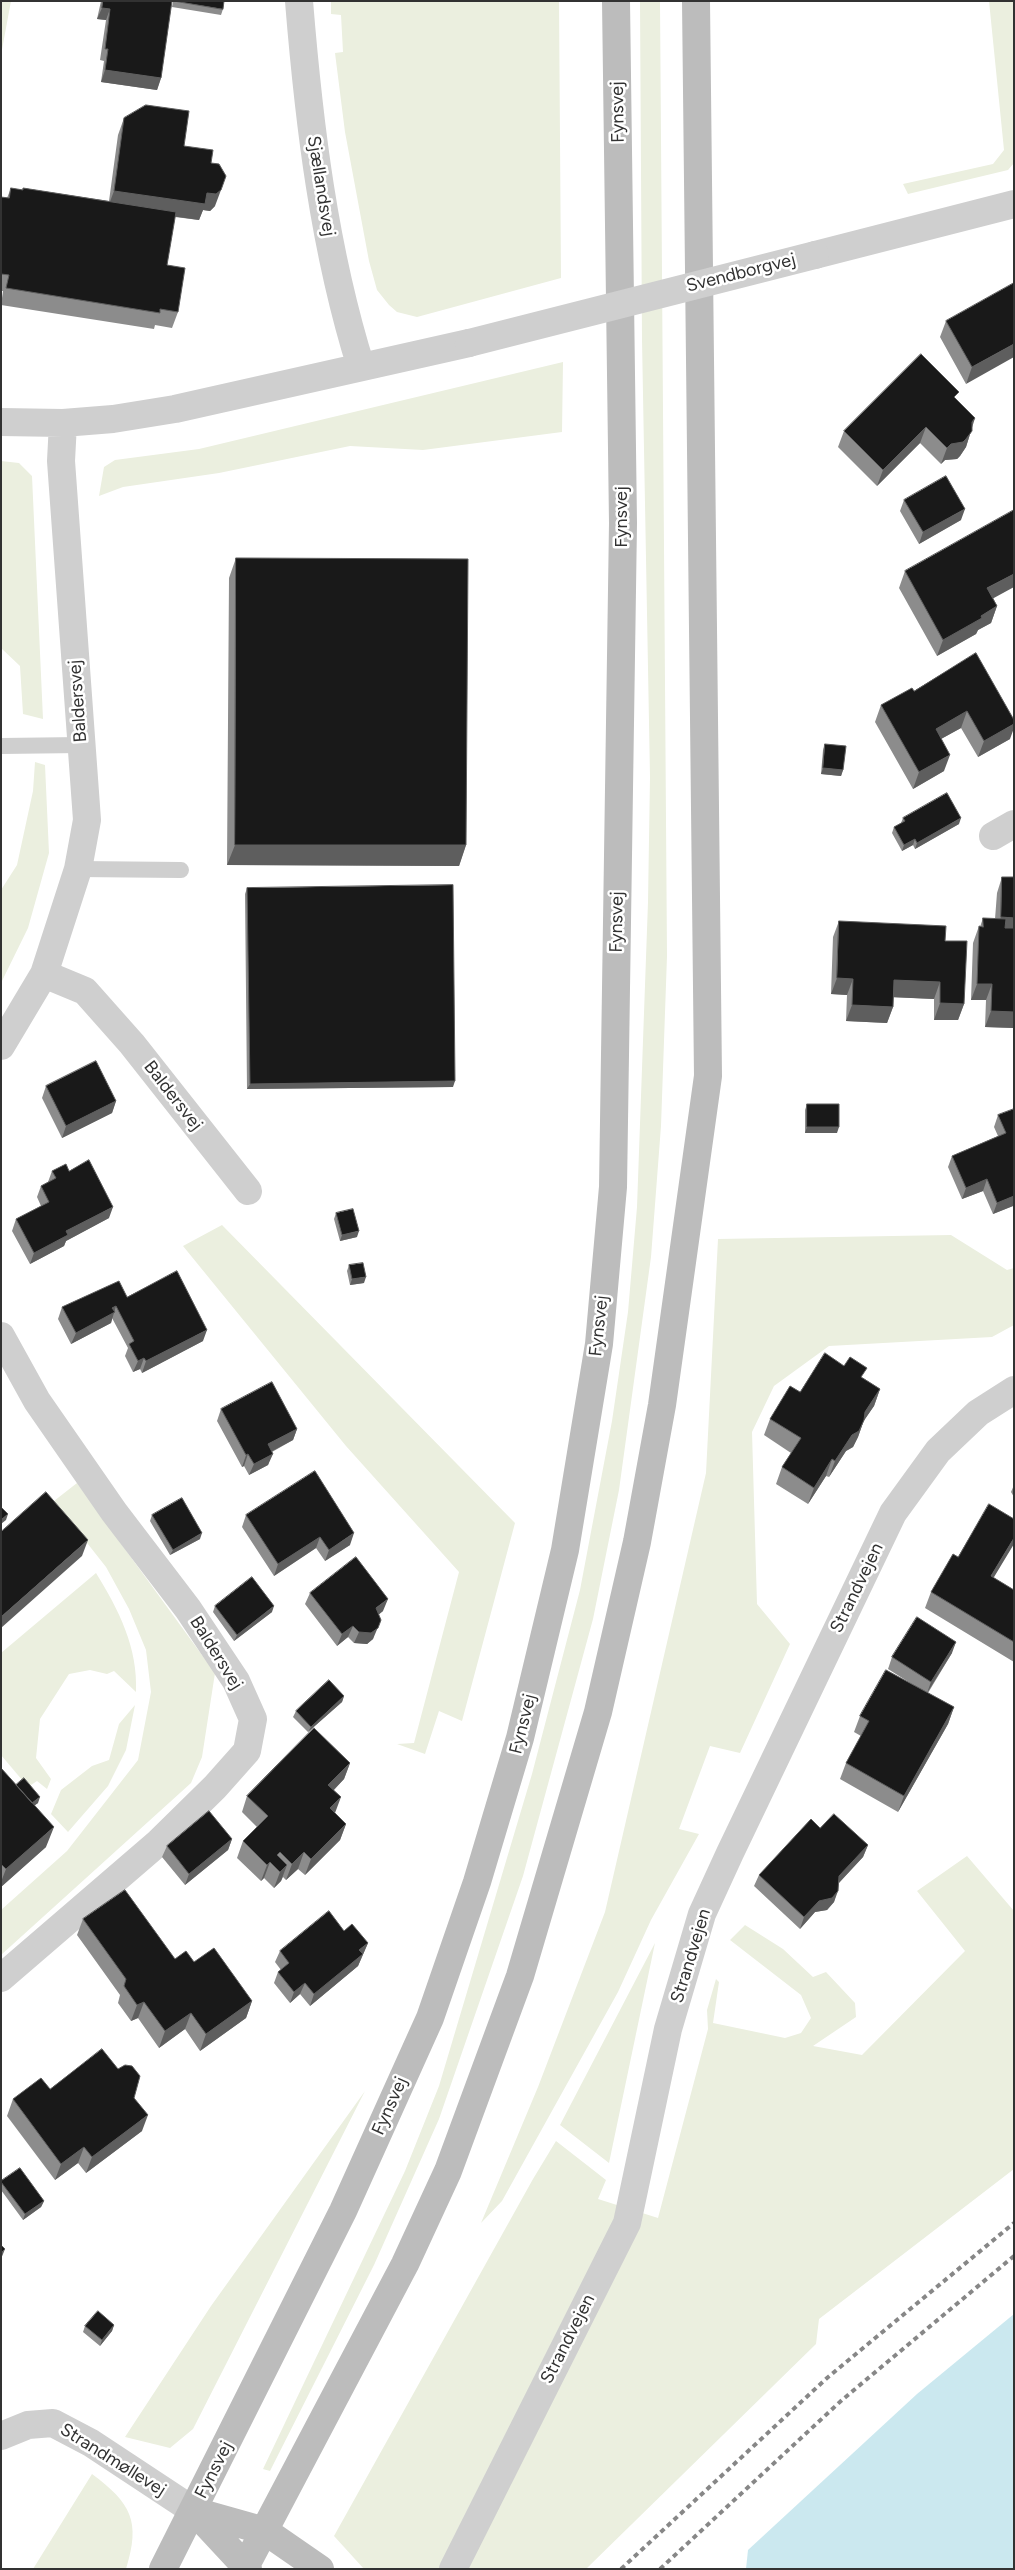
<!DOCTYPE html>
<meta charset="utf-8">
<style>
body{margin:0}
#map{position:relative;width:1015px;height:2570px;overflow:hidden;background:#fff;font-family:Figtree,sans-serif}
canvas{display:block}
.frame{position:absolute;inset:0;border:2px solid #323232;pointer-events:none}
</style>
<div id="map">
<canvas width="1015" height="2570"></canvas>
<div class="frame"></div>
</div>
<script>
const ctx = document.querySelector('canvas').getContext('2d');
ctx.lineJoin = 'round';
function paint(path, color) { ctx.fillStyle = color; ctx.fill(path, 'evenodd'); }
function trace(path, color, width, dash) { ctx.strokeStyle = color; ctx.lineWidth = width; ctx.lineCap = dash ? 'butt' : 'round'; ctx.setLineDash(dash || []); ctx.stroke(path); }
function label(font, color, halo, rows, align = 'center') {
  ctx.font = font + ' Figtree,sans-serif'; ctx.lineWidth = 5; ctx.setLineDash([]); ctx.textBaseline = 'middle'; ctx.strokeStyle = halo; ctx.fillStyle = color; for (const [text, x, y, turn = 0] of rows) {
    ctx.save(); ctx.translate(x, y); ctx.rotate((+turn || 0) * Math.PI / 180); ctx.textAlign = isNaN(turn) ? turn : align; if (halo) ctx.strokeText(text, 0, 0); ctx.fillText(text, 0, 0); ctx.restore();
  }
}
const green = new Path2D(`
 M1 1H11L1 55Z
 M331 1H559L561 278 417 317 397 312 389 305 377 290 369 261 345 132 335 53 343 52 341 15 331 14Z
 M640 1H660L667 956 661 1126 651 1257 619 1490 593 1619 523 1876 439 2119 374 2265 270 2471 263 2469 405 2171 439 2086 532 1774 580 1590 612 1421 628 1312 637 1207 648 902 650 777 642 340Z
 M989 1H1014V163L1008 170 908 194 903 184 993 164 1004 150Z
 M563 362 562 432 423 450 350 446 219 473 123 487 99 496 104 467 115 460 199 449Z
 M1 461 19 463 32 476 43 719 23 714 20 666 1 648Z
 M35 762 45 765 49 853 28 928 1 983V890L17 865 33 791Z
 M222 1225 515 1523 462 1721 439 1711 425 1754 397 1744 414 1743 459 1572 346 1446 183 1246Z
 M951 1235 1007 1270 1014 1268V1325L992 1337 829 1346 774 1386 752 1432 757 1604 790 1644 740 1753 710 1746 679 1829 699 1834 651 1920 618 1992 502 2201 481 2223 538 2087 605 1912 706 1473 718 1239Z
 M77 1483 215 1673 202 1757 191 1783 1 1955V1910L67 1851 138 1760 151 1692 146 1650 129 1609 106 1567 54 1501Z
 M96 1573C119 1610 138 1648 136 1692L114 1671 107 1674 90 1670 69 1674 40 1719 36 1758 51 1779 47 1789 37 1781 28 1787 1 1755V1653Z
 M135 1705 126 1750 108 1786 68 1832 51 1814 61 1790 92 1766 109 1760 119 1724Z
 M967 1856 1014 1911V2169L819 2319 816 2344 586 2569H364L334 2536 533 2179 556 2141 606 2180 598 2199 658 2218 708 2029 707 2010 716 1979 719 1982 713 2023 785 2038 801 2033 811 2018 801 1995 730 1940 745 1925 783 1949 813 1977 826 1972 855 2003 856 2017 813 2046 862 2055 965 1951 917 1891Z
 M655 1943 609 2163 560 2125Z
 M365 2091 193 2429 170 2448 125 2437 211 2306Z
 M92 2474C131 2503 141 2521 126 2569H33Z`);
const water = new Path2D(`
 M1014 2314V2569H746L748 2550 917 2394Z`);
const lane = new Path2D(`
 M1 746 81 745
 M78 869 181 870`);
const street = new Path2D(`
 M299 1C309 124 324 249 361 367
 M815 255 1014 204
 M1 422 63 423 113 419 175 409 469 343
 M993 836 1014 824
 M44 974 85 991 132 1044 248 1191
 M1 1046 44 974 78 869 87 820 61 461 63 423
 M1 1336 37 1401 114 1512 188 1609 236 1681 253 1719 247 1751 215 1787 159 1842 1 1978
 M1 2436 28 2425 53 2423 91 2443 194 2511
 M453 2569 627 2223 668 2029 702 1914 730 1853 893 1513 938 1451 978 1413 1014 1390`);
const secondary = new Path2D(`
 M194 2511 265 2531 320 2569
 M194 2511 248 2569
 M163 2569 343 2211 430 2018 477 1882 520 1738 565 1550 599 1344 613 1187 623 523 616 1
 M244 2569 405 2264 448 2171 520 1976 598 1712 637 1542 662 1405 708 1076 696 1`);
const rail = new Path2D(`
 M621 2569 827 2378 1014 2223
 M660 2569 842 2400 1014 2256`);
const streetBridge = new Path2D(`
 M469 343 815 255`);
const wall = new Path2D(`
 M101 1H172L161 78 157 90 101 82 104 61 100 60 106 20 97 19Z
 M173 1H224L223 9 221 15 172 7Z
 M124 118 184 146 211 163 215 206 210 211 203 210 199 220 175 217 167 265 178 312 172 328 155 325 154 329 1 305 3 291H1V197L7 198 11 188 22 190 23 188 109 201 118 135Z
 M1014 283 966 384 940 337 946 321Z
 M956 399 972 428 966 447 960 456 957 459 945 460 941 464 920 443 877 486 838 447 844 431Z
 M904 500 961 520 919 544 900 511Z
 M236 558 466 845 459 866 227 865 229 578Z
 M905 571 993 598 997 606 991 623 978 630 976 634 937 656 899 588Z
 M976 653 1010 739 978 757 961 728 941 739 944 771 913 789 875 722 881 705 914 691Z
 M825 744 843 770 841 776 821 774 823 750Z
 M903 818 959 824 915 849 913 845 902 851 892 833 894 827 901 823Z
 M1002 877 1014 1028 985 1027 986 1000H971L973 943 979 926 980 927 983 918 995 919 997 893Z
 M247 888 453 1087 247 1089 245 894Z
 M839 921 945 941 964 1004 958 1020H934V999L893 997V1007L887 1023 846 1021 847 995 831 994 833 937Z
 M46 1086 116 1101 112 1113 62 1138 42 1098Z
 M807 1104 837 1133H805V1110Z
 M1014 1109V1209L1013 1206 993 1214 983 1191 962 1199 948 1167 952 1156 998 1136 994 1127 998 1115Z
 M52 1171H69L109 1218 66 1241 64 1246 30 1264 12 1231 16 1219 41 1206 37 1197 41 1186 48 1182Z
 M336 1213 357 1237 340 1241 334 1219Z
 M349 1265 364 1283 350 1285 347 1271Z
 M127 1297 203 1341 142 1373 140 1369 133 1372 125 1356 128 1348 112 1318 111 1323 71 1344 58 1319 62 1307Z
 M863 1378 880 1389 874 1406 864 1420 858 1437 853 1447 846 1451 829 1477 826 1476 808 1504 776 1484 782 1467 791 1453 764 1435 770 1419 800 1392Z
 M221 1409 297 1429 293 1440 272 1452 268 1465 249 1475 244 1466 242 1467 217 1421Z
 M1014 1485V1497L1011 1492Z
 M152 1515 200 1539 170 1555 150 1521Z
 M246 1515 350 1545 325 1561 316 1548 274 1576 242 1527Z
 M994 1578 1014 1590V1662L925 1608 931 1592Z
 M310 1593 383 1611 378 1615 373 1639 367 1644 354 1643 348 1637 337 1646 305 1604Z
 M215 1606 272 1612 234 1641 213 1612Z
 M952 1653 928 1693 954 1707 948 1724 898 1812 840 1779 846 1763 861 1736 854 1732 860 1716 915 1686 888 1669 892 1657Z
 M344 1696 342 1702 308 1732 293 1717 296 1711Z
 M350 1763 344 1779 334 1790 335 1813 346 1824 340 1840 305 1875 298 1869 286 1880 283 1877 281 1881 274 1888 264 1878 261 1881 237 1858 243 1841 257 1827 242 1812 247 1796Z
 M1 1768 16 1785 38 1803 34 1805 46 1847 1 1887Z
 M820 1828 868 1845 863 1857 839 1883 834 1902 827 1910 815 1912 800 1929 754 1886 759 1875Z
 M232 1839 228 1850 185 1885 162 1857 167 1846Z
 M83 1919 175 1959 194 1962 252 2001 246 2018 200 2051 185 2029 159 2048 138 2018 131 2021 118 2003 120 1995 77 1935Z
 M344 1931 368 1943 358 1966 310 2006 300 1994 290 2003 274 1983 278 1972 281 1970 275 1962 280 1951Z
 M50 2089 134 2098 142 2131 86 2173 78 2163 55 2180 7 2116 13 2099Z
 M1 2181 44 2201 41 2207 23 2220 1 2190Z
 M114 2325 112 2331 100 2346 83 2332 85 2326Z`);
const shadedWall = new Path2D(`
 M102 8 110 9 106 20 97 19Z
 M105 70 161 78 157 90 101 82Z
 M221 190 215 206 210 211 203 210 199 220 108 207 114 191 207 193Z
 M1014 344V357L966 384 972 367Z
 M975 418 966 447 960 456 957 459 945 460 941 464 947 448Z
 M926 427 920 443 877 486 883 470Z
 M965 509 961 520 919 544 923 532Z
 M1014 574V587L981 605 987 588Z
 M997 606 991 623 978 630 976 634 937 656 943 640Z
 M967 711 961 728 930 745 936 729Z
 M1014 724V728L1010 739 978 757 984 741Z
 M950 755 944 771 913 789 919 772Z
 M823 768 843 770 841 776 821 774Z
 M961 818 959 824 915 849 917 843Z
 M915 839 913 845 902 851 904 845Z
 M235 845H466L459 866 227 865Z
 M1001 917 1014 918V934L995 933Z
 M837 978 853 979 847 995 831 994Z
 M894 980 940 982 934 999 888 997Z
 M977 984H992L986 1000H971Z
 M940 1003 964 1004 958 1020H934Z
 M852 1005 893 1007 887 1023 846 1021Z
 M991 1011 1014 1012V1028L985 1027Z
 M455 1081 453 1087 247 1089 250 1084Z
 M116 1101 112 1113 62 1138 66 1126Z
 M807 1127H839L837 1133H805Z
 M987 1179 983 1191 962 1199 966 1188Z
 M1014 1196V1203L1013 1206 993 1214 997 1203Z
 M113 1207 109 1218 66 1241 64 1246 30 1264 34 1253 66 1231Z
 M359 1231 357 1237 340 1241 342 1235Z
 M366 1277 364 1283 350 1285 352 1279Z
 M116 1306 111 1323 71 1344 76 1333 112 1308Z
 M207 1330 203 1341 142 1373 146 1361Z
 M144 1358 140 1369 133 1372 138 1361Z
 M880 1389 874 1406 859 1428 865 1412Z
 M864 1420 858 1437 853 1447 846 1451 829 1477 835 1461 852 1435Z
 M297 1429 293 1440 263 1456 268 1444Z
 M248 1454 244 1466 242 1467 246 1455Z
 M273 1454 268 1465 249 1475 254 1464Z
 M832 1459 826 1476 808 1504 814 1488Z
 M8 1514 6 1520 1 1524V1520Z
 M202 1533 200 1539 170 1555 173 1550Z
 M354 1533 350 1545 325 1561 329 1550Z
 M320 1537 316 1548 274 1576 278 1564Z
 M1014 1538V1544L985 1592 991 1576Z
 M88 1540 82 1556 1 1628V1617Z
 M388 1599 383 1611 372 1620 376 1608Z
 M274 1606 272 1612 234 1641 237 1635Z
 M381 1620 373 1639 367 1644 354 1643 359 1632Z
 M353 1626 348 1637 337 1646 342 1634Z
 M956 1642 952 1653 927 1693 931 1682Z
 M344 1696 342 1702 308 1732 311 1727Z
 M954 1707 948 1724 898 1812 904 1796Z
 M350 1763 344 1779 323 1801 328 1785Z
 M40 1797 38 1803 30 1809 32 1803Z
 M341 1797 335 1813 330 1808Z
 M346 1824 340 1840 305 1875 311 1859Z
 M54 1827 46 1847 1 1887V1882L6 1869Z
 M232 1839 228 1850 185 1885 189 1874Z
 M868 1845 863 1857 835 1887 839 1876Z
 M304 1852 298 1869 286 1880 292 1864Z
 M270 1862 264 1878 261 1881 267 1865Z
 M287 1865 281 1881 274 1888 280 1872Z
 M838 1891 834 1902 827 1910 815 1912 800 1929 804 1917 819 1901Z
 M368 1943 358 1966 310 2006 314 1994 359 1950Z
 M305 1983 300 1994 290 2003 294 1992Z
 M252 2001 246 2018 200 2051 206 2034Z
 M144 2002 138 2018 131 2021 137 2005Z
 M191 2013 185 2029 159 2048 165 2031Z
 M148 2115 142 2131 86 2173 92 2157Z
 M84 2147 78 2163 55 2180 61 2164Z
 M44 2201 41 2207 23 2220 25 2214Z
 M5 2249 1 2259V2253Z
 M114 2325 112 2331 100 2346 102 2340Z`);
const building = new Path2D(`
 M103 1H172L161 78 105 70 108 49H105L110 9 102 8Z
 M174 1H224L223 9Z
 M146 105 189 111 184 146 213 150 211 163 219 164 226 176 221 190 216 194 207 193 205 204 114 191 124 118Z
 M11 188 23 190V188L176 212 167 265 185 268 178 312 160 309V313L6 288 9 275 1 274V197L9 198Z
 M1014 283V344L972 367 946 321Z
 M921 354 959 392 954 397 975 418 972 422V431L966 439 963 442 951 444 947 448 926 427 883 470 844 431Z
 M946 476 965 509 923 532 904 500Z
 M1014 510V574L987 588 997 606 981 616 982 618 943 640 905 571Z
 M236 558 468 559 466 845H235Z
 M976 653 1014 720V724L984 741 967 711 936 729 950 755 919 772 881 705 912 688 914 691Z
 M825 744 846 746 843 770 823 768Z
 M947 793 961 818 917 843 915 839 904 845 894 827 905 821 903 818Z
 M1002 877H1014V918L1001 917Z
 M453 885 455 1081 250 1084 247 888Z
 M983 918 1006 919 1005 928H1014V1012L991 1011 992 984H977L979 926 983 927Z
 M839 921 946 926 945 941H967L964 1004 940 1003V982L894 980 893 1007 852 1005 853 979 837 978Z
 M96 1061 116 1101 66 1126 46 1086Z
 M807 1104H839V1127H807Z
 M1014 1109V1196L997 1203 987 1179 966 1188 952 1156 1006 1133 998 1115Z
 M89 1160 113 1207 66 1231 68 1235 34 1253 16 1219 49 1202 41 1186 56 1178 52 1171 66 1164 69 1171Z
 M353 1209 359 1231 342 1235 336 1213Z
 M363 1263 366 1277 352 1279 349 1265Z
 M177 1271 207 1330 146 1361 144 1358 138 1361 129 1344 134 1341 116 1306 112 1308 115 1312 76 1333 62 1307 119 1281 127 1297Z
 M825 1353 844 1366 850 1357 867 1368 861 1377 880 1389 865 1412 864 1420 859 1431 852 1435 835 1461 832 1459 814 1488 782 1467 801 1438 770 1419 790 1386 800 1392Z
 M272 1382 297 1429 268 1444 273 1454 254 1464 248 1454 246 1455 221 1409Z
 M315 1471 354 1533 329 1550 320 1537 278 1564 246 1515Z
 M46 1492 88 1540 1 1617V1532Z
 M182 1498 202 1533 173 1550 152 1515Z
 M989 1504 1014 1519V1538L991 1576 1014 1590V1642L931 1592 953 1554 958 1557Z
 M1 1507 8 1514 1 1520Z
 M356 1557 388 1599 376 1608 381 1620 378 1628 371 1633 359 1632 353 1626 342 1634 310 1593Z
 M252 1577 274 1606 237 1635 215 1606Z
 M917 1617 956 1642 931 1682 892 1657Z
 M886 1670 954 1707 904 1796 846 1763 869 1721 860 1716Z
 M329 1680 344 1696 311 1727 296 1711Z
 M314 1728 350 1763 328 1785 341 1797 330 1808 346 1824 311 1859 304 1852 292 1864 280 1852 277 1855 287 1865 280 1872 270 1862 267 1865 243 1841 268 1816 247 1796Z
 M1 1768 54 1827 6 1869 1 1864Z
 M24 1778 40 1797 32 1803 16 1785Z
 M209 1811 232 1839 189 1874 167 1846Z
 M834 1814 868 1845 839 1876 838 1891 832 1898 819 1901 804 1917 759 1875 811 1819 820 1828Z
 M125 1890 175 1959 186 1951 194 1962 214 1948 252 2001 206 2034 191 2013 165 2031 144 2002 137 2005 124 1986 126 1979 83 1919Z
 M329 1911 344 1931 352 1924 368 1943 359 1950 363 1954 314 1994 305 1983 294 1992 278 1972 289 1963 280 1951Z
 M102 2049 118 2069 125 2065 132 2066 140 2076 134 2098 148 2115 92 2157 84 2147 61 2164 13 2099 41 2078 50 2089Z
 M20 2168 44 2201 25 2214 1 2182V2181Z
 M1 2245 5 2249 1 2253Z
 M98 2311 114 2325 102 2340 85 2326Z`);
const streetNames = [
 ["Fynsvej",618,112,-91],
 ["Sjællandsvej",321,186,81],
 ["Svendborgvej",741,273,-14],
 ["Fynsvej",622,517,-90],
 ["Baldersvej",78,701,-94],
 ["Fynsvej",617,922,-89],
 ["Baldersvej",173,1096,52],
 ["Fynsvej",599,1326,-84],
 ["Strandvejen",857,1588,-64],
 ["Baldersvej",216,1653,58],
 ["Fynsvej",523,1724,-76],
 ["Strandvejen",691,1956,-73],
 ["Fynsvej",390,2106,-66],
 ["Strandvejen",568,2339,-63],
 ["Strandmøllevej",113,2460,32],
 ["Fynsvej",214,2470,-63]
];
paint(green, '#ebefdf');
paint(water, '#cbe8ef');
trace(lane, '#cfcfcf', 16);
trace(street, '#cfcfcf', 28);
trace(secondary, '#bcbcbc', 28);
trace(rail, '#878787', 4, [5, 4]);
trace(streetBridge, '#cfcfcf', 28);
paint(wall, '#8c8c8c');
paint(shadedWall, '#5e5e5e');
paint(building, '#191919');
trace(building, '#5e5e5e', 1);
label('18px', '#323232', '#fff', streetNames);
</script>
